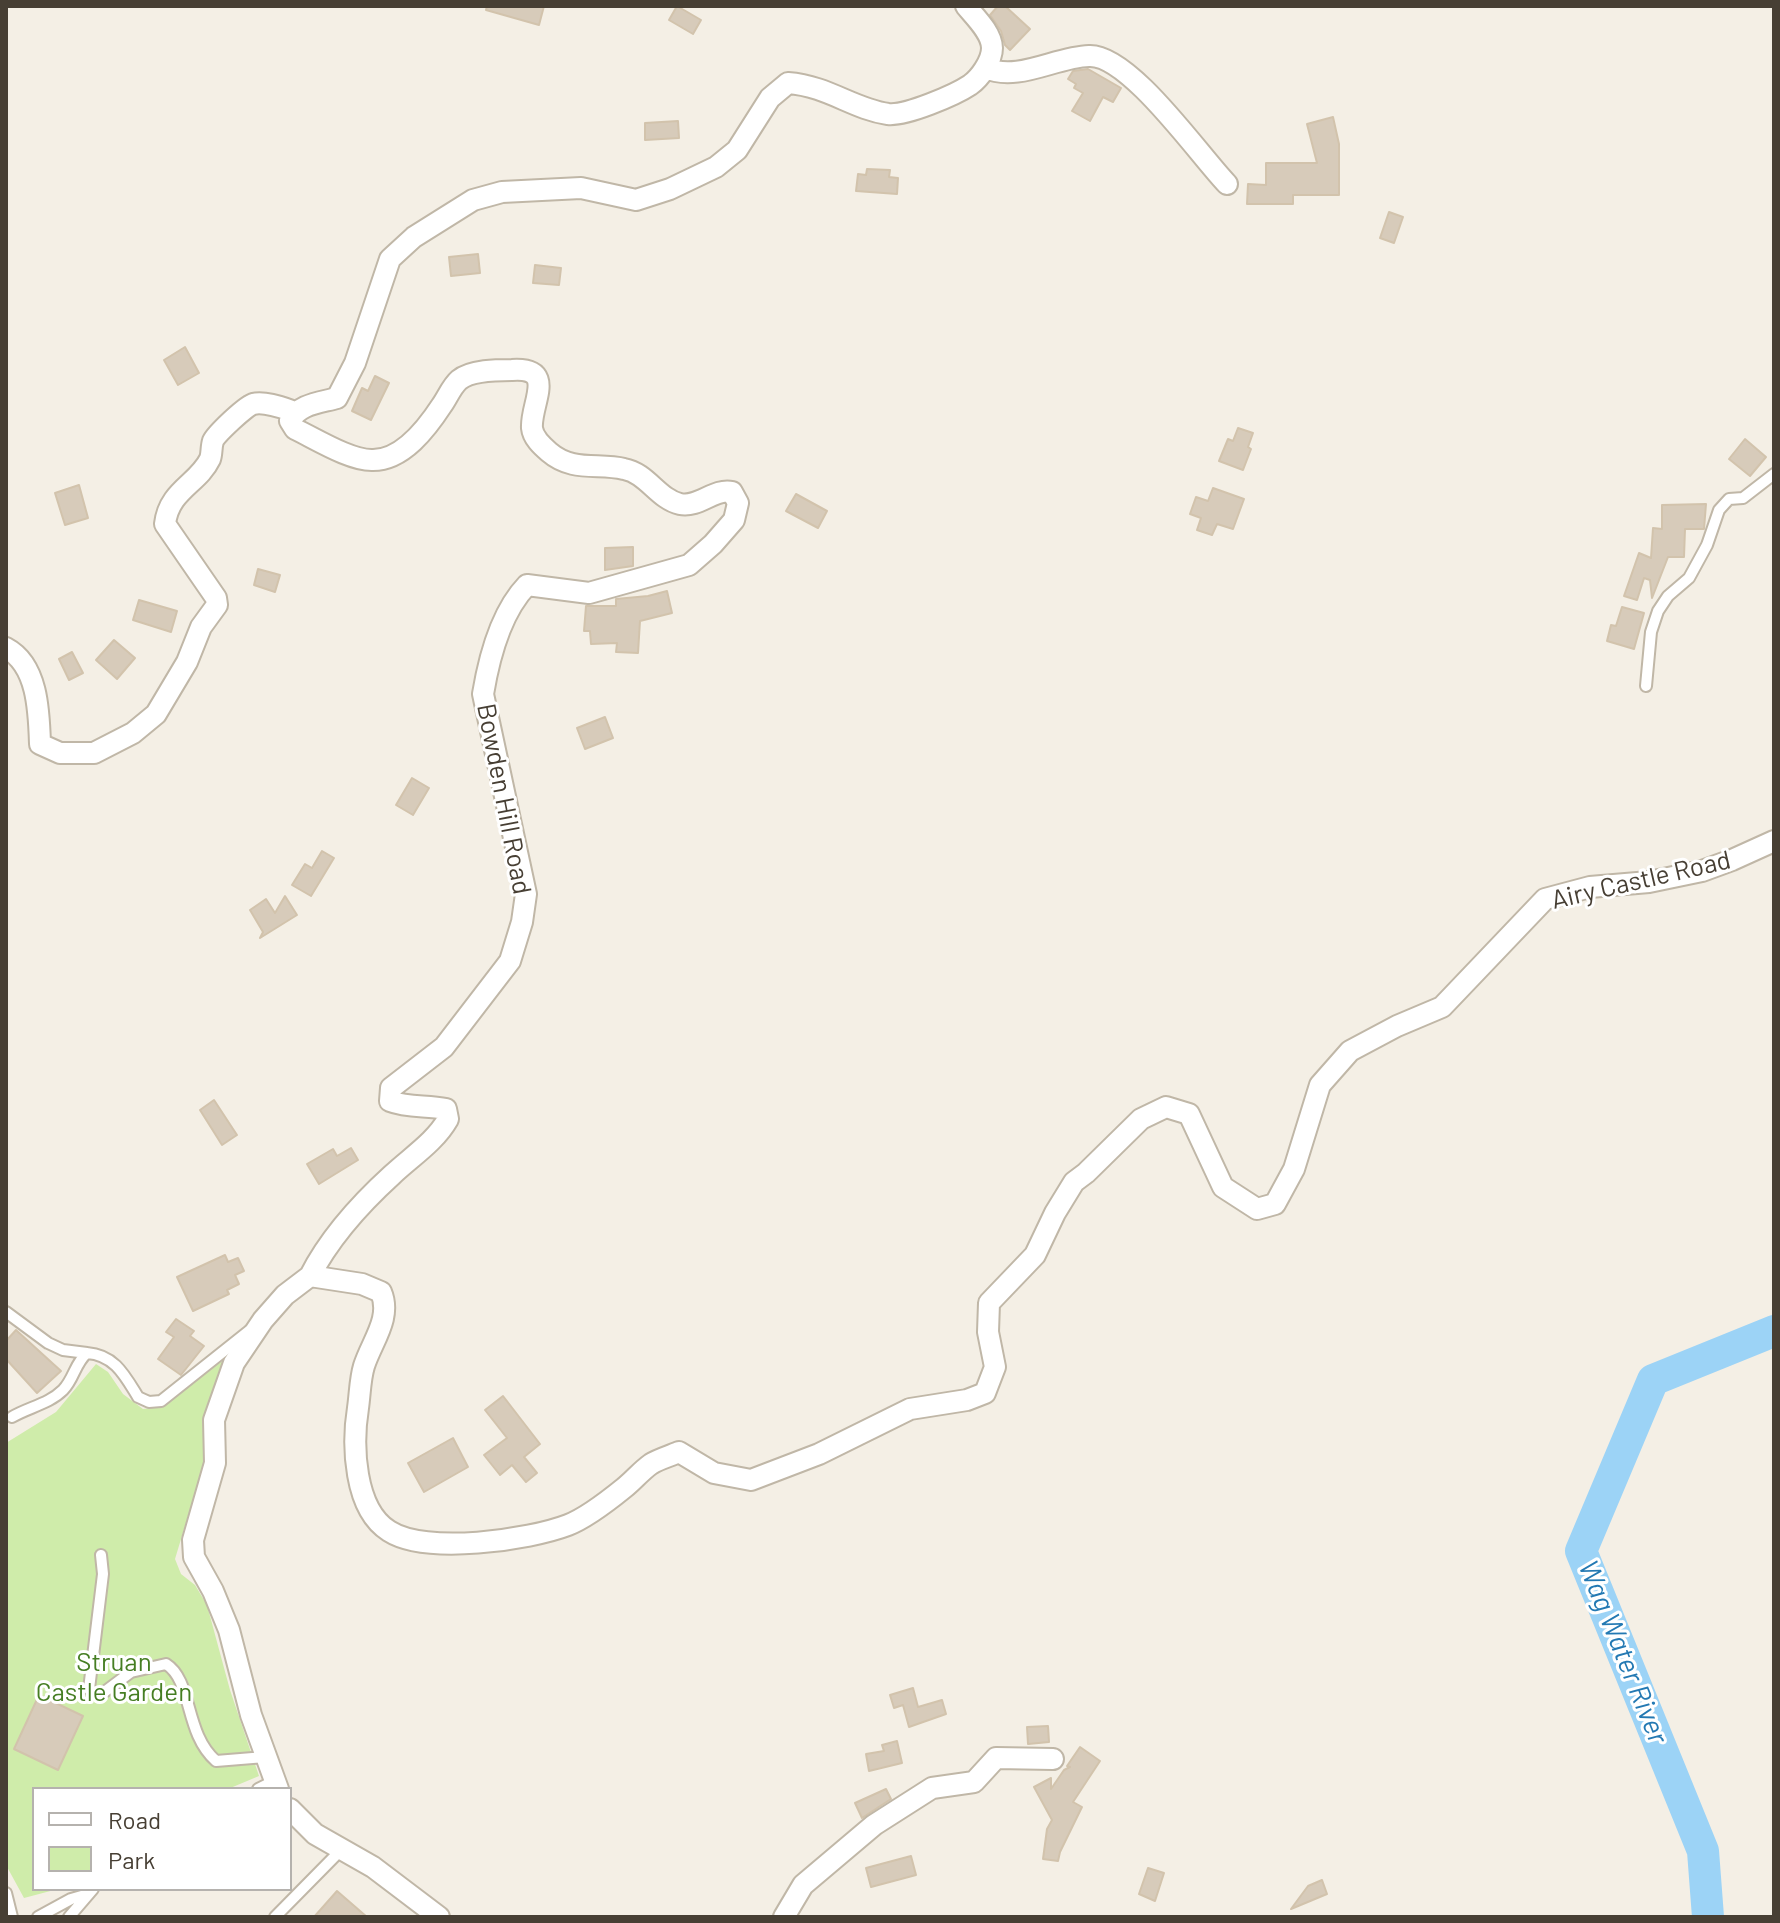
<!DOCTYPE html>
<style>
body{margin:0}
#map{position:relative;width:1780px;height:1923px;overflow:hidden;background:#f4efe5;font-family:Barlow,sans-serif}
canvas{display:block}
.frame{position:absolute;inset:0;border:8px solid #473f34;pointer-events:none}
.legend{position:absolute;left:32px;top:1787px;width:260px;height:104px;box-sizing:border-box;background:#fff;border:2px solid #b5b2ae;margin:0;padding:10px 14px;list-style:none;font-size:24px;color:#473f34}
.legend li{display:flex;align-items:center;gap:16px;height:40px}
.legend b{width:40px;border:2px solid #b5b2ae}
</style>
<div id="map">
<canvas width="1780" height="1923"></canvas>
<div class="frame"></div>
<ul class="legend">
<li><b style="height:10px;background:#fff"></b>Road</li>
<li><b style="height:22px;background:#cfecaa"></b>Park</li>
</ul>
</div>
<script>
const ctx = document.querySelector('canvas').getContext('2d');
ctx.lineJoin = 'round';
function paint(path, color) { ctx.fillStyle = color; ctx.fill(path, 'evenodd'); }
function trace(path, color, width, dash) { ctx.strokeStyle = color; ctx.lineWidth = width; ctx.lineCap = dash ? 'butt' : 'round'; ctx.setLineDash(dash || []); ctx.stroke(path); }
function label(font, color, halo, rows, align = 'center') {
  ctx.font = font + ' Barlow,sans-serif'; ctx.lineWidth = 6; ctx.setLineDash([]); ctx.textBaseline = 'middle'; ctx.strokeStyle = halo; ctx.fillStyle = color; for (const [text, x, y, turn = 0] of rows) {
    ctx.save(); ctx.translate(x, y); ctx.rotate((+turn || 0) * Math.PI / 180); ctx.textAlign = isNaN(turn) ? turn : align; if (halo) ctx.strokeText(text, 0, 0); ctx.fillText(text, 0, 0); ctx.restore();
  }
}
const green = new Path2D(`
 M235 1351 204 1430 203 1466 175 1559 181 1574 195 1585 207 1605 230 1690 259 1776 228 1789H34V1889H58L24 1898 6 1865V1443L56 1412 96 1364 108 1372 123 1394 143 1409 164 1406Z`);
const river = new Path2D(`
 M1708 1917 1703 1851 1581 1551 1653 1380 1774 1331`);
const building = new Path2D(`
 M487 6H544L539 25 486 10Z
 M677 6 701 20 693 34 669 20Z
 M998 6H1005L1030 29 1010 50 1005 45 1001 31 990 15Z
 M1088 69 1121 88 1113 102 1103 97 1090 121 1072 111 1083 93 1074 88 1076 84 1068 79 1073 71Z
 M1333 117 1339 144V195H1293V204H1247L1248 184 1266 185V163H1317L1307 124Z
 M678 121 679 138 645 140V123Z
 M867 169 890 170 889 177 898 178 897 194 856 191 858 174 866 175Z
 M1389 212 1403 217 1394 243 1380 238Z
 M478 254 480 273 451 276 449 257Z
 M535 265 561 268 559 285 533 283Z
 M185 347 199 373 178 385 164 360Z
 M375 376 389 383 371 420 352 411 362 388 368 391Z
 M1238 428 1253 433 1248 447 1251 449 1243 470 1219 461 1228 439 1233 441Z
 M1745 439 1766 457 1750 476 1729 459Z
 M79 485 88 518 65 525 55 493Z
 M1213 488 1244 499 1233 529 1217 524 1212 535 1197 530 1201 518 1190 514 1196 497 1208 501Z
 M796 494 827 511 818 528 786 511Z
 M1706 504 1704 529H1685L1684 557H1668L1652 598 1650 580 1644 578 1637 600 1624 596 1639 553 1651 558 1653 528 1662 529V505Z
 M633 547V566L605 570V548Z
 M258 569 280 575 275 592 254 585Z
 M667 591 672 613 640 621 638 653 616 652 617 643 591 644 590 631H584L586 606H616V599L648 596Z
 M139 600 177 611 171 632 133 620Z
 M1622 607 1644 613 1634 649 1607 641 1611 625 1616 626Z
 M114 640 135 658 117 679 96 660Z
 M72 652 83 673 69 680 59 659Z
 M605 717 613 738 585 749 577 728Z
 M412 778 429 788 413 815 396 805Z
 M322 851 334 858 311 896 292 885 305 864 312 868Z
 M285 896 297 915 260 938 263 932 250 910 266 899 275 913Z
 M214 1100 237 1135 222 1145 200 1110Z
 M351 1148 358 1160 319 1184 307 1164 333 1149 337 1156Z
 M225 1255 228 1262 238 1258 244 1271 235 1275 239 1284 227 1290 229 1294 193 1311 177 1277Z
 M176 1319 194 1331 190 1336 204 1346 181 1375 158 1359 174 1337 166 1332Z
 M16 1330 61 1371 37 1393 6 1359V1341Z
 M503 1396 540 1444 524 1457 537 1473 526 1482 512 1465 500 1475 484 1455 507 1438 485 1410Z
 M453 1438 468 1467 424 1492 408 1463Z
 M913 1688 918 1707 942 1700 946 1714 909 1727 903 1705 894 1708 890 1695Z
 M39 1695 83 1716 58 1770 14 1749Z
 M1048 1726 1049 1742 1028 1744 1027 1727Z
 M897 1741 902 1763 869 1771 866 1754 884 1751 882 1745Z
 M1080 1747 1100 1761 1073 1802 1082 1807 1060 1852 1058 1861 1043 1859 1047 1829 1052 1820 1034 1787 1051 1778V1789L1064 1770 1070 1767 1067 1766Z
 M886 1789 891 1799 862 1818 855 1803Z
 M911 1856 916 1875 871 1887 866 1868Z
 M1148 1868 1164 1873 1155 1901 1139 1894Z
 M1322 1880 1327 1894 1291 1909 1308 1886Z
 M337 1891 367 1917H314Z`);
const lane = new Path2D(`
 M1646 686 1651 632 1658 611 1668 596 1689 578 1707 545 1719 510 1729 499 1743 498 1774 474
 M6 1312 48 1343 63 1350 87 1353
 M12 1417C29 1407 49 1404 63 1390 74 1379 75 1363 87 1353 115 1355 125 1376 138 1397L149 1402 161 1401 249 1331
 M101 1555 103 1574 89 1689 95 1693H103L131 1672 166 1664C193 1681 184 1733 216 1761L265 1757
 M258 1789 274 1781
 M6 1893 12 1917
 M38 1917 71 1899 85 1895
 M69 1917 93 1889
 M275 1917 341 1850`);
const street = new Path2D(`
 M985 68C1019 82 1055 57 1089 56 1129 54 1199 155 1227 184
 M6 648C38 665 39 712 40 744L60 753H94L133 733 156 714 187 662 201 627 217 605 216 598 165 524C169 490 198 484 210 459 212 454 211 447 213 441 216 434 247 405 253 404 265 401 283 408 295 412
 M310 1276C330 1237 359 1205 392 1175 411 1157 435 1142 448 1119L446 1109C427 1105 408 1108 390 1101L391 1088 444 1047 510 961 522 922 526 894 483 694C489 658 500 613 527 585L589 593 689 565 713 544 734 520 738 503 732 492C714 488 699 508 680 504 658 499 647 473 624 469 598 463 572 472 549 452 542 446 533 438 532 428 530 404 558 367 512 370 497 370 471 370 459 380 452 386 447 398 442 405 427 428 403 460 373 460 351 461 316 439 295 429L290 421C299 404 319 403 337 398L355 363 390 259 414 237 473 200 502 192 581 188 636 200 670 189 716 167 737 150 770 98 788 83C828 86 853 109 888 114 906 116 955 95 970 85 980 78 992 61 992 48 992 33 975 17 966 6
 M278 1789 251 1715 229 1630 213 1591 194 1557 193 1540 215 1463 214 1420 234 1363 263 1320 285 1295 310 1276 362 1284 381 1292C392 1318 372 1341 364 1366 360 1379 360 1394 358 1408 352 1445 354 1509 389 1531 426 1555 529 1540 568 1525 586 1518 608 1501 624 1488 633 1481 641 1471 651 1464 659 1459 670 1456 679 1452L714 1473 751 1480 819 1454 910 1409 967 1400 985 1393 995 1367 988 1332 989 1303 1035 1255 1055 1213 1074 1182 1086 1173 1141 1119 1166 1107 1189 1114 1223 1187 1257 1209 1275 1204 1294 1169 1320 1085 1350 1051 1397 1026 1442 1007 1545 899 1590 887 1649 882 1702 871 1732 860 1774 841
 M290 1809 315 1834 373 1867 439 1917
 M784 1917 803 1885 874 1825 932 1788 974 1782 996 1758 1053 1759`);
const streetNames = [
 ["Bowden Hill Road",504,799,79],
 ["Airy Castle Road",1641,880,-13]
];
const parkNames = [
 ["Struan",114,1662],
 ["Castle Garden",114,1692]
];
const waterNames = [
 ["Wag Water River",1623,1652,68]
];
paint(green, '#cfecaa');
trace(river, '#9cd3f6', 32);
paint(building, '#d7cbba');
trace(building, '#d2c3ac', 2);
trace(lane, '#c0b7a7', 14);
trace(street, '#c0b7a7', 24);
trace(lane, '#fff', 10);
trace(street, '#fff', 20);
label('26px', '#473f34', '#fff', streetNames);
label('26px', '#467e23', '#fff', parkNames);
label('italic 28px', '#2379b3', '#fff', waterNames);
</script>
